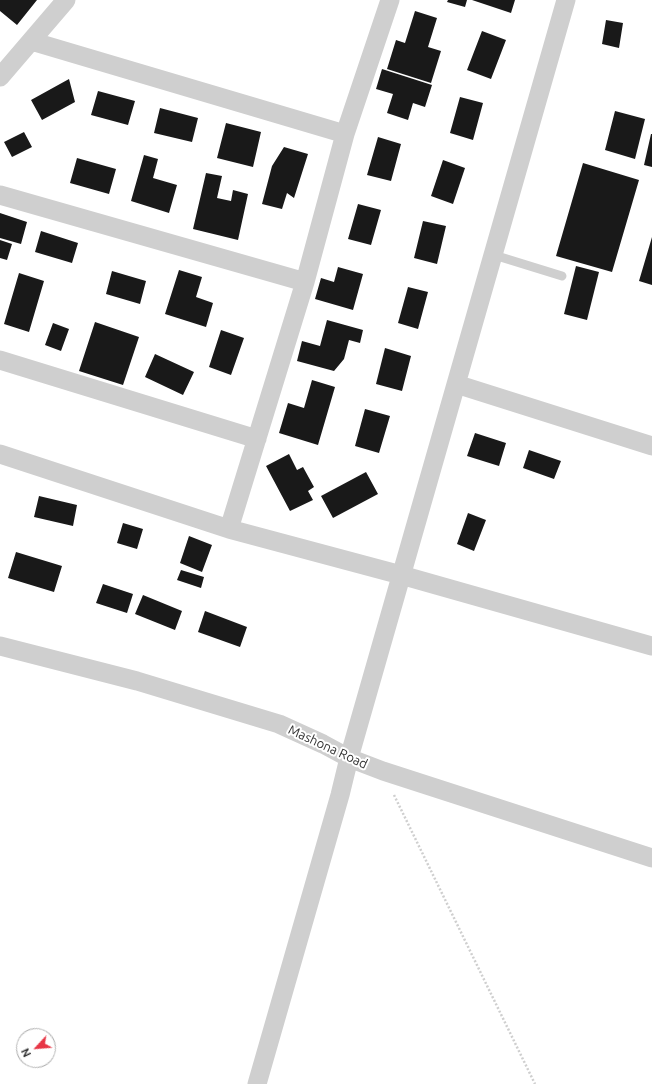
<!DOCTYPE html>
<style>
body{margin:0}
#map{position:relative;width:652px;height:1084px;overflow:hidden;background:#fff;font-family:Ubuntu,sans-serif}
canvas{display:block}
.north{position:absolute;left:16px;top:1028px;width:40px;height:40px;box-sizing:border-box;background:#fff;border:1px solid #adadad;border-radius:50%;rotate:244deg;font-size:11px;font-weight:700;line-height:16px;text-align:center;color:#323232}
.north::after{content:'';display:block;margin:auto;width:14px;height:18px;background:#e73646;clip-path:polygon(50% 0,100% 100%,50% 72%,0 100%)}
</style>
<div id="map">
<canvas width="652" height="1084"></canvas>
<div class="north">N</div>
</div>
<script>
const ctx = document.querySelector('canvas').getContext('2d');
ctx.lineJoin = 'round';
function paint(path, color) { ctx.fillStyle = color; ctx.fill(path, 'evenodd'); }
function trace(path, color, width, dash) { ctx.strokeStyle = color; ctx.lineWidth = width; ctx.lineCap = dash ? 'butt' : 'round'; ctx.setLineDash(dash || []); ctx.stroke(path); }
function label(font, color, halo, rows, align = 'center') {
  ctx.font = font + ' Ubuntu,sans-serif'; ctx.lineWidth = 4; ctx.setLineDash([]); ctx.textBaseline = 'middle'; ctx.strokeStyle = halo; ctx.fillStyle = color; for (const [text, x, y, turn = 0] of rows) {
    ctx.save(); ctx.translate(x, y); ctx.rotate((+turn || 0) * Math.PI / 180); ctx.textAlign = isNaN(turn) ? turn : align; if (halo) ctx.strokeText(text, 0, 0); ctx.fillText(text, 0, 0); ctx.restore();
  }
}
const building = new Path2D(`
 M0 0H37L17 25 0 11Z
 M448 0H467L465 7 447 2Z
 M472 0H515L511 13Z
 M415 11 437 18 428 47 441 51 431 83 387 69 396 40 405 43Z
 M606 20 623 23 619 48 602 44Z
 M482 31 506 40 491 79 467 70Z
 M382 69 432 85 425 107 413 103 408 120 387 113 393 94 376 89Z
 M69 79 75 102 42 120 31 100Z
 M98 91 135 101 128 125 91 115Z
 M460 97 483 103 473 140 450 133Z
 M160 108 198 118 192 142 154 133Z
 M615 111 645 119 635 159 605 150Z
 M226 123 261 132 253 167 217 158Z
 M24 132 32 147 12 157 4 142Z
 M651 134H652V167L644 165Z
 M378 137 401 144 391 181 367 175Z
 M284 147 308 154 294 198 287 193 282 209 262 204 272 166Z
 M144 155 158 159 153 178 177 185 169 213 131 201Z
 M77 158 116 169 109 194 70 183Z
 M443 160 465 168 453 204 431 196Z
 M583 163 639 180 612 272 556 256Z
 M206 173 222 176 217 198 231 201 233 190 248 194 238 240 193 229Z
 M358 204 381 210 371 245 348 239Z
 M0 213 27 222 21 244 0 238Z
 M423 221 446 226 437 264 414 258Z
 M41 231 78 243 72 263 35 252Z
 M652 237V285L639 281Z
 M0 240 12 244 7 260 0 258Z
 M576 266 599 272 587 320 564 314Z
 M338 267 363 274 353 310 315 299 321 278 334 282Z
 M179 270 202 277 196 297 213 303 206 327 165 314Z
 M112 271 146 281 140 304 106 294Z
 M19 273 44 281 29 332 4 324Z
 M408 287 428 292 418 329 398 323Z
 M327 320 363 330 360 343 349 340 344 359 334 371 297 361 302 341 320 346Z
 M95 322 139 337 123 385 79 371Z
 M53 323 69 329 61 351 45 345Z
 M221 330 244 338 231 375 209 367Z
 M385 348 411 356 402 391 376 384Z
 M155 354 194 372 183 395 145 377Z
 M312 380 335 387 318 445 279 433 288 403 304 408Z
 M365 409 390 416 379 453 355 446Z
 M475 433 506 443 499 466 467 456Z
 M529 450 561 461 554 479 523 468Z
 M289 454 297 470 303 467 314 487 308 491 313 500 290 511 266 466Z
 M366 472 378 494 333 518 321 496Z
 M39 496 77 505 73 526 34 517Z
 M468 513 486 520 474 551 457 544Z
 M123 523 143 529 137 549 117 543Z
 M189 536 212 545 202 572 180 563Z
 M16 552 62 566 54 592 8 578Z
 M181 570 204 577 201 588 177 580Z
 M103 584 133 594 127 613 96 603Z
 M143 595 182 611 175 630 135 614Z
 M205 611 247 627 240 647 198 632Z`);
const path = new Path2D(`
 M394 795 535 1084`);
const service = new Path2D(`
 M494 255 562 276`);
const minor = new Path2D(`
 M31 41 345 134
 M0 77 66 0
 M0 195 305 282
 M0 360 257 439
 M456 384 652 446
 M0 454 229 529 401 575 652 646
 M229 529 305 282 345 134 390 0
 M0 646 137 681 279 724 323 744 349 758 383 771 652 858
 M257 1084 340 795 349 758 566 0`);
const streetNames = [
 ["Mashona Road",328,747,25]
];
paint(building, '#191919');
trace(path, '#cfcfcf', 2.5, [2, 2]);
trace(service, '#cfcfcf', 9);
trace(minor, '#cfcfcf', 19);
label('13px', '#323232', '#fff', streetNames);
</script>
